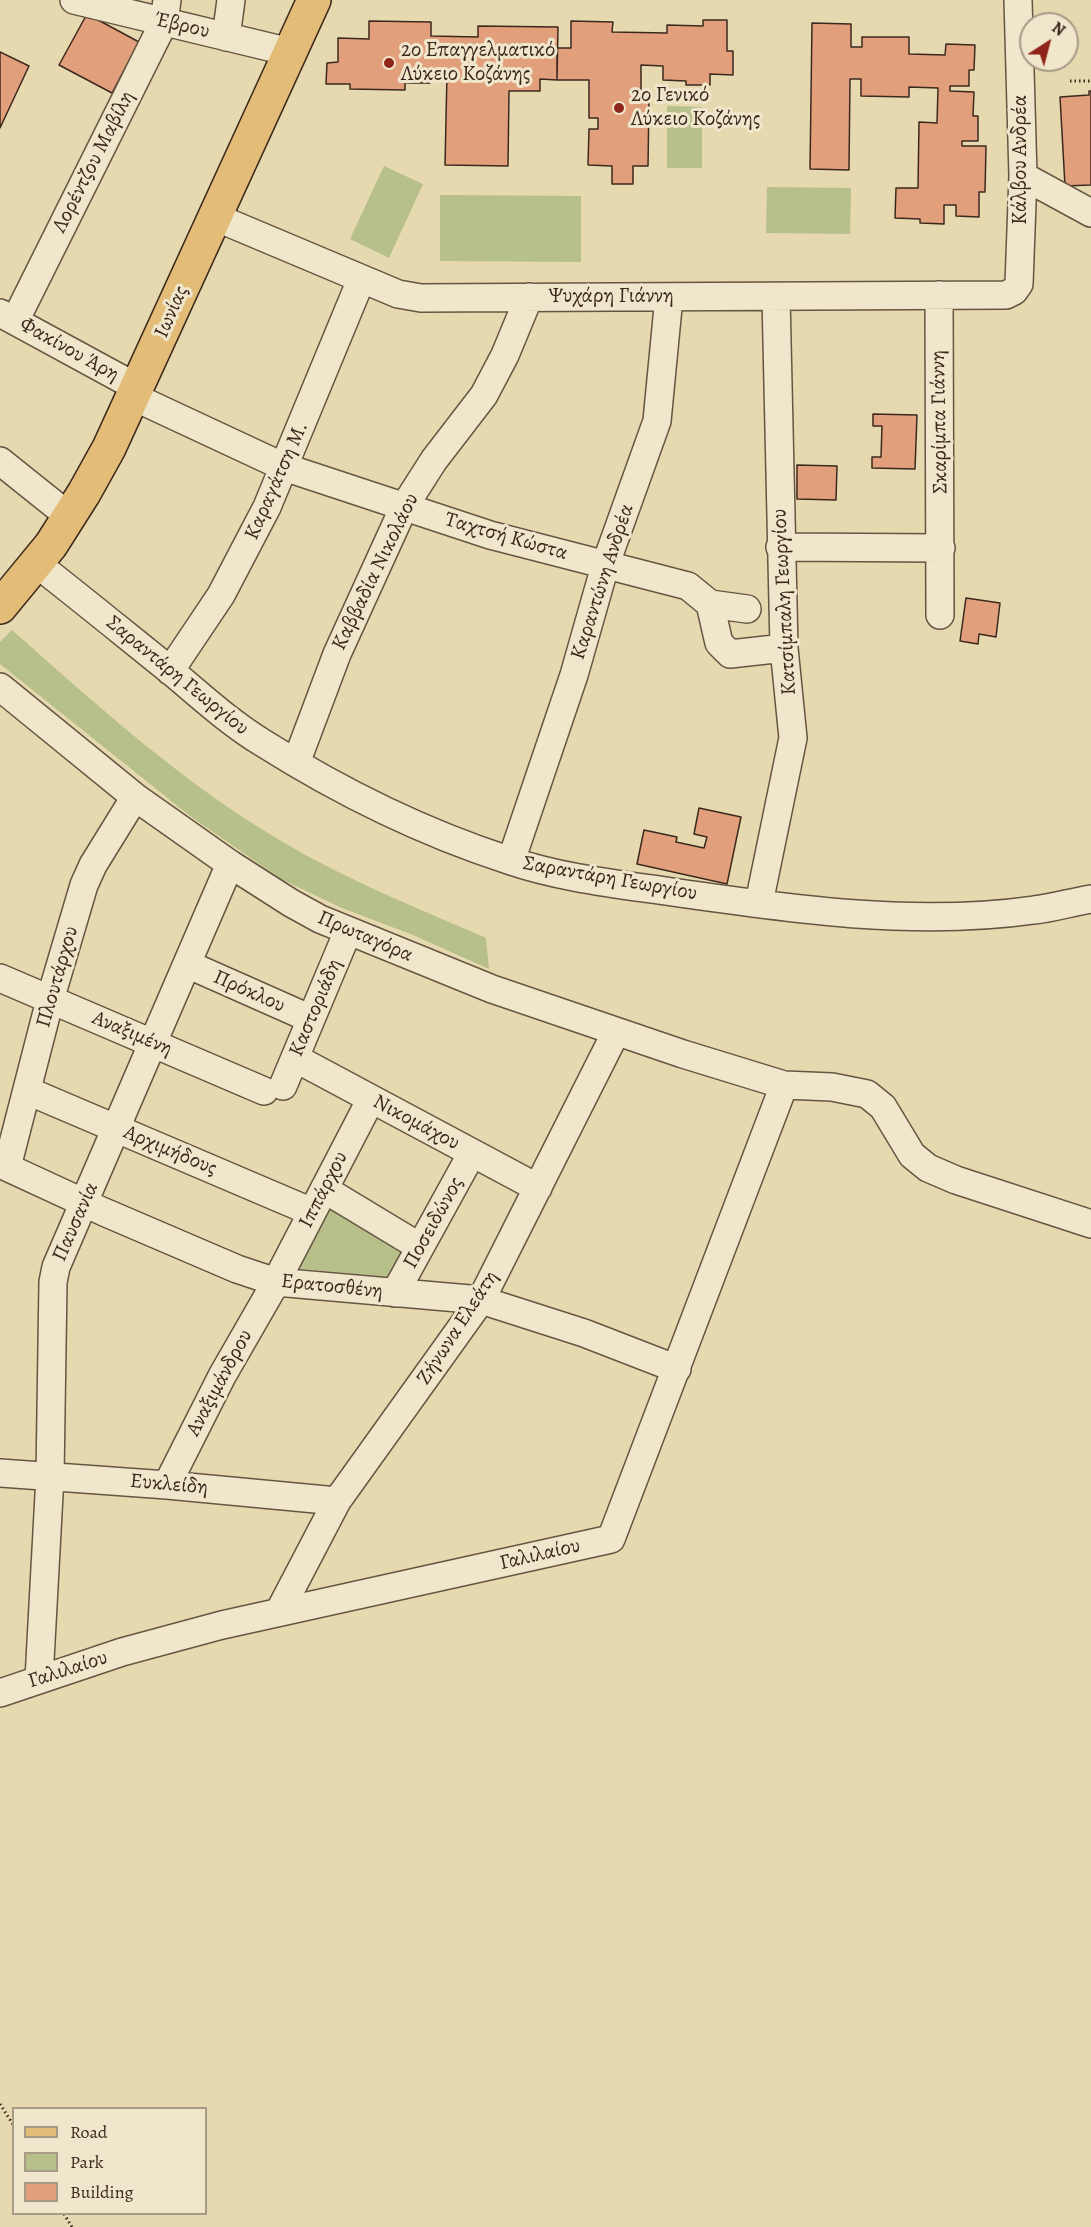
<!DOCTYPE html>
<meta charset="utf-8">
<style>
body{margin:0}
#map{position:relative;width:1091px;height:2227px;overflow:hidden;background:#e6d9af;font-family:Alegreya,serif}
canvas{display:block}
.legend{position:absolute;left:12px;top:2107px;width:195px;height:108px;box-sizing:border-box;background:#efe6cb;border:2px solid #a79a86;margin:0;padding:8px 10px;list-style:none;font-size:18px;color:#3c291e}
.legend li{display:flex;align-items:center;gap:12px;height:30px}
.legend b{width:30px;border:2px solid #a79a86}
.north{position:absolute;left:1019px;top:12px;width:60px;height:60px;box-sizing:border-box;background:#efe6cb;border:2px solid #a79a86;border-radius:50%;rotate:36deg;font-size:16px;font-weight:700;line-height:24px;text-align:center;color:#3c291e}
.north::after{content:'';display:block;margin:auto;width:21px;height:27px;background:#8f2418;clip-path:polygon(50% 0,100% 100%,50% 72%,0 100%)}
</style>
<div id="map">
<canvas width="1091" height="2227"></canvas>
<ul class="legend">
<li><b style="height:8px;background:#e3bc78"></b>Road</li>
<li><b style="height:16px;background:#b7bf8a"></b>Park</li>
<li><b style="height:16px;background:#e29f7c"></b>Building</li>
</ul>
<div class="north">N</div>
</div>
<script>
const ctx = document.querySelector('canvas').getContext('2d');
ctx.lineJoin = 'round';
function paint(path, color) { ctx.fillStyle = color; ctx.fill(path, 'evenodd'); }
function trace(path, color, width, dash) { ctx.strokeStyle = color; ctx.lineWidth = width; ctx.lineCap = dash ? 'butt' : 'round'; ctx.setLineDash(dash || []); ctx.stroke(path); }
function label(font, color, halo, rows, align = 'center') {
  ctx.font = font + ' Alegreya,serif'; ctx.lineWidth = 6; ctx.setLineDash([]); ctx.textBaseline = 'middle'; ctx.strokeStyle = halo; ctx.fillStyle = color; for (const [text, x, y, turn = 0] of rows) {
    ctx.save(); ctx.translate(x, y); ctx.rotate((+turn || 0) * Math.PI / 180); ctx.textAlign = isNaN(turn) ? turn : align; if (halo) ctx.strokeText(text, 0, 0); ctx.fillText(text, 0, 0); ctx.restore();
  }
}
const green = new Path2D(`
 M667 106 702 107V168H667Z
 M384 166 423 184 389 258 350 239Z
 M767 187 851 188 850 234 766 233Z
 M440 195 581 196V262L440 261Z
 M12 630C99 707 187 787 288 845 351 882 420 909 486 938L489 969 413 935 342 908 281 879 190 816 0 664V642Z
 M331 1199 407 1245 390 1277 294 1268Z`);
const building = new Path2D(`
 M87 14 139 42 112 93 59 65Z
 M703 20H727V51H733V75L710 74V85H686V81L663 80V66L641 65V98L649 99 648 166H633V184H612V166L588 165 589 129H598V118H589V80H557V48H571V21L613 22 612 32 667 33V25L703 26Z
 M369 21 431 22V36L478 37V26L558 27 557 80 540 79V91H509L508 166 445 165 447 73H430V83H405V90L350 89V84H326L327 63 338 62V38L369 39Z
 M812 23 851 24V47H862V37H909V54L945 55 946 44 975 45 974 70H969V86H950V91L974 92 973 116H978V141H962V146H986L985 192H979V217L956 216V205H944V224L920 223V219L895 218 896 188H918L919 122 937 123 938 88 909 87V97L861 96V79H850L849 170 810 169Z
 M0 52 29 66 0 128Z
 M1089 91H1091V185L1065 186 1060 97 1089 95Z
 M873 414 917 415 915 469 872 468V457H881L882 426H873Z
 M797 465 837 466 836 500 797 499Z
 M966 598 1000 603 996 637 979 634 978 644 960 641Z
 M699 808 741 817 727 884 637 864 644 830 677 837 676 842 704 848 707 837 694 834Z`);
const path = new Path2D(`
 M1070 81H1091
 M0 2104 14 2126
 M64 2214 72 2227`);
const minor = new Path2D(`
 M74 0 290 52
 M226 37 231 0
 M1023 176 1091 213
 M215 217 398 294 421 298 1006 295 1014 291 1019 284 1023 176 1018 0
 M939 295 940 615
 M0 313 138 388
 M15 321 164 22 167 0
 M134 397 284 467 490 535 688 586 710 604 747 609
 M0 461 70 517
 M780 547 941 548
 M37 564C82 599 127 636 172 672 202 697 230 723 263 743 339 791 422 832 508 860 560 878 617 884 672 892 790 909 915 927 1034 910 1053 908 1072 902 1091 899
 M710 604 719 643 730 654 784 648
 M170 671 221 595 267 507 361 280
 M0 687 135 797 230 864 291 903 320 919 492 989 683 1054 784 1085 832 1087 867 1094 883 1107 912 1155 928 1168 956 1180 1091 1224
 M296 763 337 654 404 507 434 460 484 395 505 355 529 297
 M511 861 574 675 605 566 657 421 669 297
 M759 903 793 738 784 648 776 297
 M187 964 311 1019
 M0 978 264 1091
 M295 1058 538 1188
 M283 1086 348 931
 M28 1091 312 1212
 M0 1164 104 1212 237 1269 276 1282 481 1300 584 1333 677 1369
 M7 1167 50 1000 84 885 93 865 135 797
 M324 1189 420 1247
 M395 1293 472 1153
 M0 1473 167 1485 337 1501
 M167 1485 222 1376 276 1282 371 1099
 M279 1612 337 1501 481 1300 616 1032
 M39 1679 50 1476 53 1282 56 1267 230 864
 M0 1693 122 1652 222 1625 611 1539 784 1085`);
const major = new Path2D(`
 M0 607 51 545 84 493 109 448 314 0`);
const markers = [
 [389,63,6,"#8f2418"],
 [619,108,6,"#8f2418"]
];
const streetNames = [
 ["Έβρου",182,26,13],
 ["Κάλβου Ανδρέα",1021,160,-90],
 ["Λορέντζου Μαβίλη",94,162,-63],
 ["Ψυχάρη Γιάννη",611,297],
 ["Ιωνίας",172,312,-66],
 ["Φακίνου Άρη",69,350,29],
 ["Σκαρίμπα Γιάννη",940,422,-91],
 ["Καραγάτση Μ.",277,481,-66],
 ["Ταχτσή Κώστα",506,537,16],
 ["Καββαδία Νικολάου",376,572,-64],
 ["Καραντώνη Ανδρέα",603,582,-72],
 ["Κατσίμπαλη Γεωργίου",785,602,-93],
 ["Σαραντάρη Γεωργίου",177,676,39],
 ["Σαραντάρη Γεωργίου",610,879,10],
 ["Πρωταγόρα",365,937,23],
 ["Πλουτάρχου",58,977,-74],
 ["Πρόκλου",249,992,24],
 ["Καστοριάδη",316,1008,-67],
 ["Αναξιμένη",132,1034,23],
 ["Νικομάχου",416,1123,28],
 ["Αρχιμήδους",170,1151,23],
 ["Ιππάρχου",324,1190,-63],
 ["Παυσανία",76,1222,-66],
 ["Ποσειδώνος",434,1223,-61],
 ["Ερατοσθένη",332,1287,6],
 ["Ζήνωνα Ελεάτη",458,1328,-57],
 ["Αναξιμάνδρου",220,1383,-62],
 ["Ευκλείδη",169,1485,5],
 ["Γαλιλαίου",540,1555,-13],
 ["Γαλιλαίου",68,1670,-18]
];
const poiNames = [
 ["2ο Επαγγελματικό",401,51],
 ["Λύκειο Κοζάνης",401,75],
 ["2ο Γενικό",631,96],
 ["Λύκειο Κοζάνης",631,120]
];
paint(green, '#b7bf8a');
paint(building, '#e29f7c');
trace(building, '#3c291e', 1.5);
trace(minor, '#665542', 30);
trace(major, '#3c291e', 36);
trace(path, '#3c291e', 3, [1.5, 3]);
trace(minor, '#efe6cb', 27);
trace(major, '#e3bc78', 33);
for (const [x, y, r, color] of markers) { const dot = new Path2D(); dot.arc(x, y, r, 0, 2 * Math.PI); ctx.fillStyle = color; ctx.fill(dot); trace(dot, '#efe6cb', 2); }
label('21px', '#3c291e', '#efe6cb', streetNames);
label('21px', '#3c291e', '#efe6cb', poiNames, 'left');
</script>
